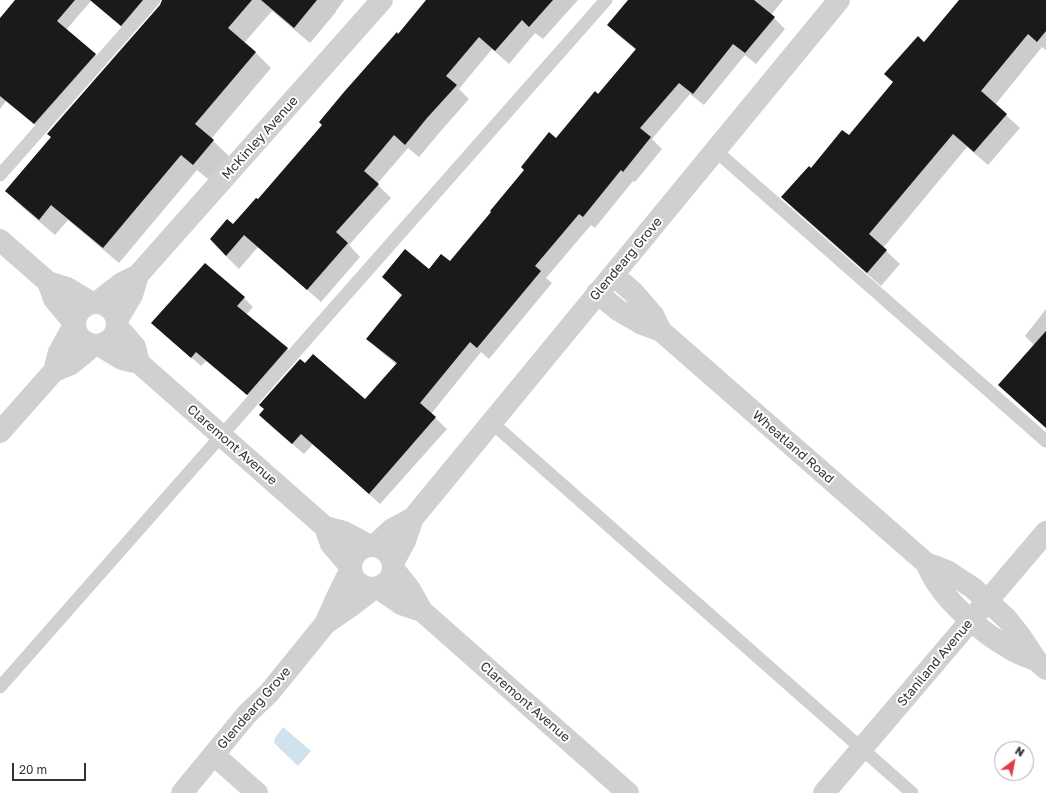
<!DOCTYPE html>
<style>
body{margin:0}
#map{position:relative;width:1046px;height:793px;overflow:hidden;background:#fff;font-family:"Golos Text",sans-serif}
canvas{display:block}
.north{position:absolute;left:994px;top:741px;width:40px;height:40px;box-sizing:border-box;background:#fff;border:1px solid #adadad;border-radius:50%;rotate:32deg;font-size:11px;font-weight:700;line-height:16px;text-align:center;color:#333}
.north::after{content:'';display:block;margin:auto;width:14px;height:18px;background:#e63946;clip-path:polygon(50% 0,100% 100%,50% 72%,0 100%)}
.scale{position:absolute;left:12px;top:763px;width:74px;height:18px;box-sizing:border-box;border:2px solid #333;border-top:0;padding-left:5px;font-size:12px;line-height:14px;white-space:nowrap;color:#333;-webkit-text-stroke:3px #fff;paint-order:stroke}
</style>
<div id="map">
<canvas width="1046" height="793"></canvas>
<div class="north">N</div>
<div class="scale">20 m</div>
</div>
<script>
const ctx = document.querySelector('canvas').getContext('2d');
ctx.lineJoin = 'round';
function paint(path, color) { ctx.fillStyle = color; ctx.fill(path, 'evenodd'); }
function trace(path, color, width, dash) { ctx.strokeStyle = color; ctx.lineWidth = width; ctx.lineCap = dash ? 'butt' : 'round'; ctx.setLineDash(dash || []); ctx.stroke(path); }
function label(font, color, halo, rows, align = 'center') {
  ctx.font = font + ' "Golos Text",sans-serif'; ctx.lineWidth = 4; ctx.setLineDash([]); ctx.textBaseline = 'middle'; ctx.strokeStyle = halo; ctx.fillStyle = color; for (const [text, x, y, turn = 0] of rows) {
    ctx.save(); ctx.translate(x, y); ctx.rotate((+turn || 0) * Math.PI / 180); ctx.textAlign = isNaN(turn) ? turn : align; if (halo) ctx.strokeText(text, 0, 0); ctx.fillText(text, 0, 0); ctx.restore();
  }
}
const water = new Path2D(`
 M283 727 311 751 298 766 274 743 275 738Z`);
const shadow = new Path2D(`
 M16 0H154L130 34 91 1 66 30 95 54 105 64 44 132 6 101 0 109V20Z
 M169 0H344L336 11V12L310 43 272 11 244 43 255 52 271 68 211 139 229 156 209 180 197 170 119 263 68 220 55 235 22 207 6 191Z
 M434 0H578L543 39 535 33 509 64 492 49 459 89 469 99 440 132 419 157 408 148 377 184 391 198 349 245 360 257 321 302 258 247 239 269 226 256 233 225 258 201 399 35Z
 M629 0H783L771 15 785 29 756 64 745 55 704 105 690 94 652 139 662 149 635 182 633 181 595 228 591 225 546 278 552 283 489 359 481 352 431 414 447 429 380 504 313 444 304 454 271 426 260 415 305 364 365 401 397 365 379 350 368 339 403 296 383 277 429 270 450 262 556 139 598 95 636 50 619 36 608 25Z
 M960 0H1046V50L1042 47 995 105 1020 128 988 165 967 147 883 248 900 264 881 286 796 211 782 197 811 169 849 137Z
 M244 298 253 307 246 315 287 349 296 358 257 403 206 361 201 366 162 332Z
 M1046 309V428L1013 398 999 385 1034 345 1025 336Z`);
const building = new Path2D(`
 M15 0H75L57 21 96 54 34 124 0 96V18Z
 M90 0H143L121 26Z
 M162 0H252L228 28 256 52 195 124 214 140 193 165 181 155 103 248 51 205 39 220 5 191 51 137 47 134 160 5Z
 M261 0H317L294 28Z
 M426 0H553L529 27 522 20 495 51 479 37 446 76 457 85 427 118 405 145 394 135 364 171 379 184 336 232 348 243 307 290 244 235 226 256 210 239 227 219 233 224 256 198 258 199 322 125 319 122 344 92 397 32 398 34Z
 M628 0H754L775 17 745 53 733 44 693 94 679 83 640 128 651 137 623 172 621 170 583 217 579 214 535 266 541 271 477 348 470 342 420 403 436 417 369 494 301 434 292 444 259 415 264 409 259 405 300 359 305 363 313 354 365 399 397 363 366 339 402 295 382 277 405 249 429 269 441 254 450 261 491 212 490 211 524 170 521 167 549 132 556 138 595 91 598 94 636 49 607 25Z
 M959 0H1046V31L1037 42 1028 34 981 91 1007 114 974 152 953 134 869 234 887 250 867 273 781 197 809 166 811 168 842 130 849 135 893 82 884 74 918 36 924 42Z
 M205 263 245 297 237 306 288 348 247 395 196 352 191 358 151 323Z
 M1046 331V428L998 385Z`);
const service = new Path2D(`
 M716 151 1046 441
 M0 175 154 0
 M491 422 912 793
 M0 687 199 461 222 435 606 0`);
const minor = new Path2D(`
 M0 240 48 282 67 288 92 303
 M613 275 633 292 653 315 661 331
 M48 282 54 299 74 323
 M597 293 618 310 642 324 661 331 926 563 947 571 973 588 1007 619 1021 637 1037 661 1046 669
 M75 324a21 21 0 1 1 42 0a21 21 0 1 1-42 0Z
 M96 303 122 283 138 275 382 0
 M117 320 132 295 138 275
 M117 326 135 347 139 363
 M99 345 122 359 139 363 325 527 344 532 370 546
 M54 371 59 352 74 325
 M0 432 54 371 71 364 93 346
 M325 527 331 544 350 566
 M351 567a21 21 0 1 1 42 0a21 21 0 1 1-42 0Z
 M374 546 391 530 413 518 839 0
 M393 563 405 541 413 518
 M926 563C929 569 932 576 936 582 952 607 983 633 1009 648 1018 654 1028 657 1037 661
 M393 568 409 588 422 611 628 793
 M378 588 401 604 422 611
 M325 624 351 606 373 589
 M214 755 257 793
 M182 793 247 714 269 693 325 624 338 595 350 571
 M824 793 1046 532`);
const streetNames = [
 ["McKinley Avenue",260,138,-48],
 ["Glendearg Grove",626,259,-50],
 ["Claremont Avenue",232,445,41],
 ["Wheatland Road",793,447,41],
 ["Staniland Avenue",935,663,-50],
 ["Claremont Avenue",525,702,41],
 ["Glendearg Grove",254,708,-49]
];
paint(water, '#cfe2ee');
paint(shadow, '#0003');
paint(building, '#1a1a1a');
trace(service, '#d0d0d0', 13);
trace(minor, '#d0d0d0', 22);
label('13px', '#333', '#fff', streetNames);
</script>
